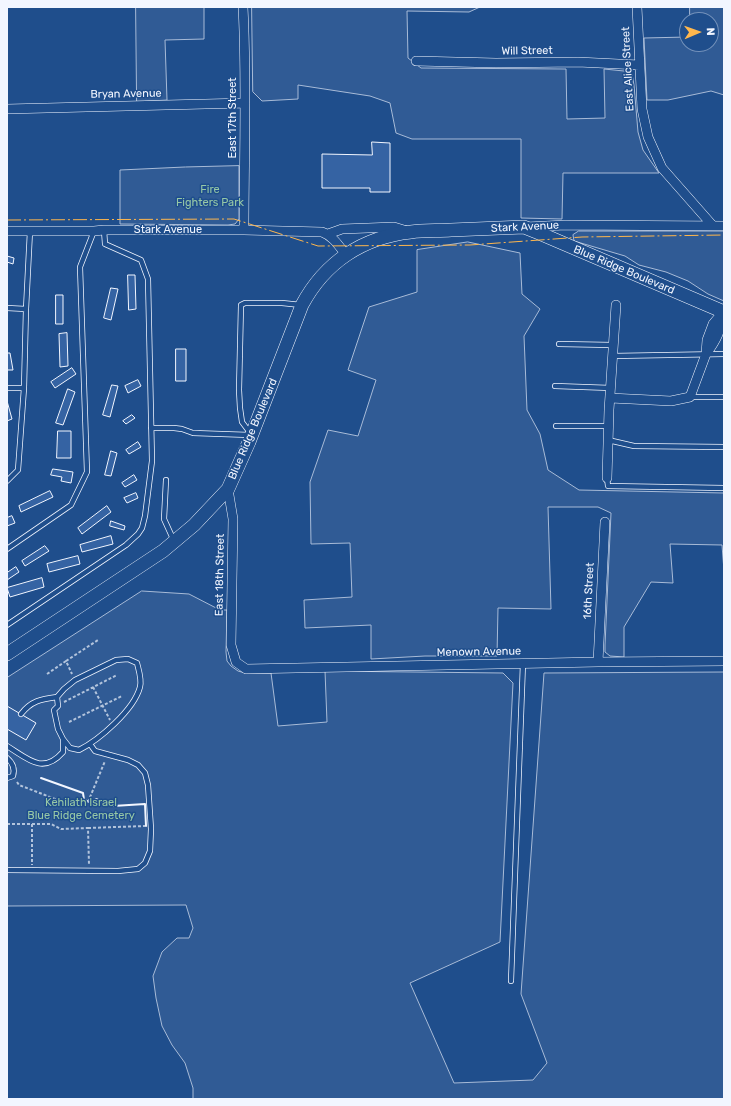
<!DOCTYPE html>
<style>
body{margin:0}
#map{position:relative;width:731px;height:1106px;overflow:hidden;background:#1f4e8c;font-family:Rubik,sans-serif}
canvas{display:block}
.frame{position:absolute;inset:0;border:8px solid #f2f6ff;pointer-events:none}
.north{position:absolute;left:679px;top:12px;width:40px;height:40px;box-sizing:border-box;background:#1f4e8c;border:1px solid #7391ba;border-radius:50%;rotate:88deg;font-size:11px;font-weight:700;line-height:16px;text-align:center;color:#f2f6ff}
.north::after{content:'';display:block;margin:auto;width:14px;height:18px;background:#ffb74d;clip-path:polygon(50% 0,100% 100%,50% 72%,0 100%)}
</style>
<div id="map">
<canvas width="731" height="1106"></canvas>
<div class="frame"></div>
<div class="north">N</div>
</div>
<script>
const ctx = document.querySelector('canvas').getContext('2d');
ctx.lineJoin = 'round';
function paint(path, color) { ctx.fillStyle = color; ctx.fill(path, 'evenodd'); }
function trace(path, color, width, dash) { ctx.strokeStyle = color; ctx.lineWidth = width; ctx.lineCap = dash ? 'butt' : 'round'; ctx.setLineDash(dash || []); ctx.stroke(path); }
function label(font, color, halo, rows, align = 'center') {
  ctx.font = font + ' Rubik,sans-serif'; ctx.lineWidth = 3; ctx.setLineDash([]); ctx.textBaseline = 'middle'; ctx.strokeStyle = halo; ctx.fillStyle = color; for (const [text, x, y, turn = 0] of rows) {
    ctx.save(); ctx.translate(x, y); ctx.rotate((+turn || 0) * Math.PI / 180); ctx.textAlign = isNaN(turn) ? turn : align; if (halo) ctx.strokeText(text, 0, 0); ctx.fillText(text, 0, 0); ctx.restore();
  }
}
const built = new Path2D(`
 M136 7H204V39L165 40 167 100 137 102Z
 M252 7H480L469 12 407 11 408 58 421 68 566 69 567 119 605 118 604 69 624 71 632 74 634 85 638 132 643 150 659 173H563L562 219 521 218V139H412L396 133 390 103 370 96 298 85V99L262 101 253 92Z
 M690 7H724V95L711 91 668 100H647L644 38 687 37V44H711V20H690Z
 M239 166V219L235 224 228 225 120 224V170L185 167Z
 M579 231H724V301L708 294 688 281 666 272 639 265 625 256 574 241 573 235Z
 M468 242 520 253 522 294 540 309 524 336 527 410 540 434 548 470 579 490 724 493V571L722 545 670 544 673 583 651 582 624 627V657L610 656 605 652V645L611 513 598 507H548L551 609 498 608 497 656H425L371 659V625L305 628 304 600 352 597 350 543 311 544 310 482 328 430 358 436 376 380 348 370 369 307 417 292V250Z
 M142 591 189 594 220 610H227L226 652 227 661 231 666 238 671 245 673H271L278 726 327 722 325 671 503 673 513 683 500 942 410 983 454 1083 533 1080 547 1063 521 994 544 673 724 672V1099H193V1088L185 1063 172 1045 162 1026 156 998 153 976 162 952 177 938H189L193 928 186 905 7 906V678Z`);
const building = new Path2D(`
 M372 142 390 143V192H370V188H322V154L372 155Z
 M7 256 14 258 13 264 7 262Z
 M128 275H135L136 309 129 310Z
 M111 288 118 289 111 320 104 318Z
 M56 295H63V324H56Z
 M67 333 68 366 60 367 59 334Z
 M176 349H186V381H176Z
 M7 353H10L13 370H8Z
 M72 368 76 374 55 388 51 382Z
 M138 380 141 386 128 393 125 386Z
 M112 385 118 386 110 417 103 415Z
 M68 389 75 392 63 425 56 423Z
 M7 401 12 419 7 421Z
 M132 415 135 418 126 424 123 421Z
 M58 431H71V458H57Z
 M138 442 141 447 129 454 126 450Z
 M111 451 117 453 111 476 105 475Z
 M53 469 73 472 71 483 61 481 62 477 51 475Z
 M134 475 137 480 125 487 122 483Z
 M50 491 53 497 21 512 19 506Z
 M136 493 138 498 127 503 124 498Z
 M107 506 111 512 82 534 78 528Z
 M12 516 15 523 7 526V518Z
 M111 521 125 526 124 530 110 526Z
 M111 536 113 544 82 552 80 545Z
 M45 546 49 551 25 566 22 561Z
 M78 556 80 564 49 572 47 564Z
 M16 567 19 572 7 580V573Z
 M42 578 44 587 10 597 7 588Z
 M7 706 36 723 26 740 7 729Z`);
const path = new Path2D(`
 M66 661 98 640
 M47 674 66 661 72 674
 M93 687 110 720
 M64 702 117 675
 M69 722 122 696
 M17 782 19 785 63 802
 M88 802 105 761
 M7 824H51L61 829 88 828 89 865
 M32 824V865
 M88 828 145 826`);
const service = new Path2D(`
 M7 308 26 309
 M559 344 613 345
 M612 356 724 354
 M555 386 611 388
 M7 388H24
 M690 397H724
 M556 426H609
 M151 428H174L182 429 193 433 250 435
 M251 434 242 422 240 408 239 390 241 305 245 303H282L301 305
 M608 440 634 446 724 447
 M607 478 608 486 724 488
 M166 480 164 519 174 541
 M7 481 18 470 24 388 26 309 30 231
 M7 549 71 505 87 472 80 267 94 231
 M7 625 126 545 138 534 142 528 145 516 152 461 148 279 141 260 105 244 104 230
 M21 714C31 701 41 699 57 697
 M7 746C28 759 43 775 63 752V739L58 729 54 710 58 706 57 697 64 689 75 680 116 660 128 659 137 663C139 671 142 680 140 687 134 710 99 740 79 750L70 748 63 739
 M7 758C13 763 15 769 13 776L7 778
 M7 870 118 871 138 869 145 863 150 851 151 829 148 785 145 773 138 765 128 760 95 751 90 744
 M511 981 523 663`);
const minor = new Path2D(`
 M243 7C247 81 244 156 244 230
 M637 7 642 109 648 137 662 168 713 226
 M416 61 496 63 578 62 639 65
 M7 109 245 103
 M527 227 565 225 724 226
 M7 231H94L104 230H244L322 232C333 236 339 246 346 255
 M328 234 342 229 394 227 407 231
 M706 354C716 341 722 329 723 312
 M610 398 671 401 690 397 706 354 707 340 713 324 723 312
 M607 478 609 410 616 305
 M228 489 233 519 231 645 236 662 246 669 598 662 724 661
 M598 662 605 522`);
const secondary = new Path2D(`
 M7 654 163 551 194 525 228 489 249 442 302 305C325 262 363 237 411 232 424 230 438 231 451 230 475 229 499 228 524 227L539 233 724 312`);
const wall = new Path2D(`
 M41 778 83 793 84 800 92 803 96 799 113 806 145 804 146 826`);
const power = new Path2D(`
 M7 220 234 219 318 246 470 245 582 237 724 235`);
const streetNames = [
 ["Will Street",527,51,-1],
 ["East Alice Street",628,69,-93],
 ["Bryan Avenue",126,94,-1],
 ["East 17th Street",233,118,-90],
 ["Stark Avenue",525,227,-3],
 ["Stark Avenue",168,230],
 ["Blue Ridge Boulevard",624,270,23],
 ["Blue Ridge Boulevard",253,429,-67],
 ["East 18th Street",220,575,-89],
 ["16th Street",589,591,-87],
 ["Menown Avenue",479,652,-1]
];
const parkNames = [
 ["Fire",210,190],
 ["Fighters Park",210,203],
 ["Kehilath Israel",81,803],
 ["Blue Ridge Cemetery",81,816]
];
paint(built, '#305b95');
trace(built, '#a8bbd7', 1);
paint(building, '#3563a3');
trace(building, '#f2f6ff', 1);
trace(service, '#f2f6ff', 6);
trace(minor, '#f2f6ff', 10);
trace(secondary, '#f2f6ff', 14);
trace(path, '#b3c4dc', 2, [3, 2]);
trace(service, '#1f4e8c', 4.5);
trace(minor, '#1f4e8c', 9);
trace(secondary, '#1f4e8c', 13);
trace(wall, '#f2f6ff', 2);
trace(power, '#ffb74d', 1, [14, 3, 2, 3]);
label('11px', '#f2f6ff', '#1f4e8c', streetNames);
label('11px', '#97c8a6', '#1f4e8c', parkNames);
</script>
